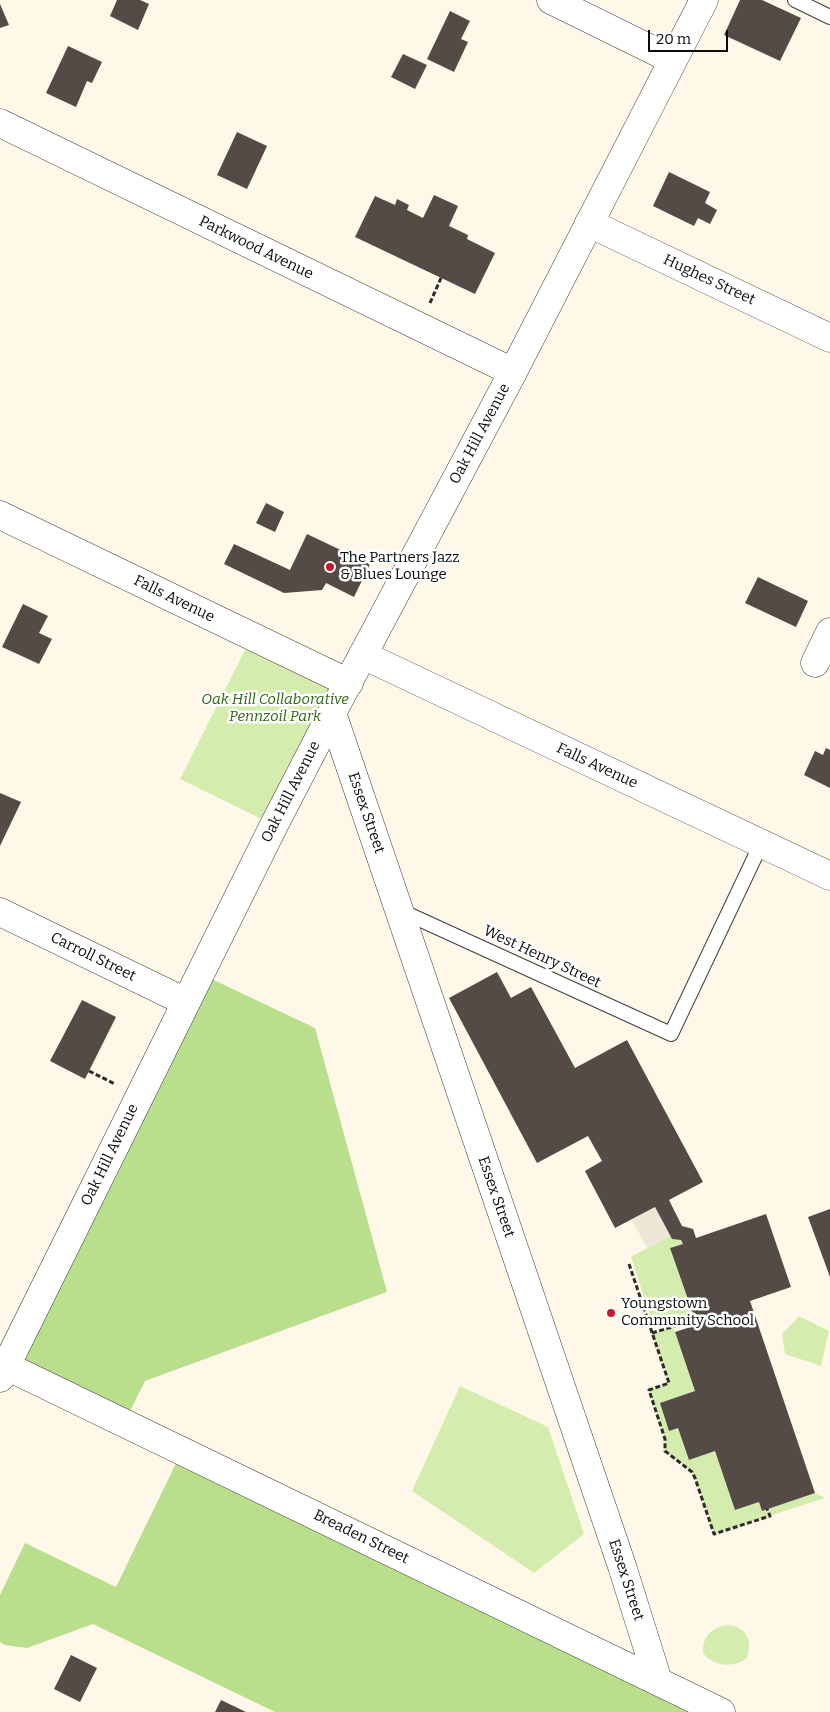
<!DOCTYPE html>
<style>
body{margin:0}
#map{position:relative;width:830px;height:1712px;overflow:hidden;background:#fff8e8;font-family:Bitter,serif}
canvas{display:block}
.scale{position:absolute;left:648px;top:30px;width:80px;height:22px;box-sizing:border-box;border:2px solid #0a0a0a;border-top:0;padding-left:6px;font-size:15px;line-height:18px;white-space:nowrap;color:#0a0a0a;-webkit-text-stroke:4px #fff;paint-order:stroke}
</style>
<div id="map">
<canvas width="830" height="1712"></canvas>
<div class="scale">20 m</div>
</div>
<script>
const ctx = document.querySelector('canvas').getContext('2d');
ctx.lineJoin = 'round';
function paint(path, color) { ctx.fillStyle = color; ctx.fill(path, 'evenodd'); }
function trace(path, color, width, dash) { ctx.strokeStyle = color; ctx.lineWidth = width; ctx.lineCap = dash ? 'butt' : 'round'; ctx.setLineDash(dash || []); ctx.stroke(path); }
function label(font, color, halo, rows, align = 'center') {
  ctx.font = font + ' Bitter,serif'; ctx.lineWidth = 5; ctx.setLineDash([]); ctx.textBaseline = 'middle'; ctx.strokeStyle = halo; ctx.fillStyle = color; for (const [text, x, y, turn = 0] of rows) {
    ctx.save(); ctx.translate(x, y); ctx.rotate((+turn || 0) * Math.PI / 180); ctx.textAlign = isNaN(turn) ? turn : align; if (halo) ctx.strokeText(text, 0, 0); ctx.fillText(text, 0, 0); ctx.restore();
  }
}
const green = new Path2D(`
 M252 636 349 683 274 825 180 779Z
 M670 1236 672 1239 681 1240 683 1244 670 1248 693 1315 654 1328 631 1257Z
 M799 1316 829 1331 821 1366 785 1354 782 1334Z
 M673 1327 695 1391 678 1428 689 1460 715 1451 735 1510 759 1502 762 1511 815 1493 825 1498 714 1534 695 1478 692 1472 665 1451V1438L649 1390 669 1383 652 1333Z
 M460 1386 548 1427 584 1534 534 1573 412 1491Z
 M728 1625C747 1627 753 1641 747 1658 734 1668 714 1667 703 1653 702 1637 712 1627 728 1625Z`);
const forest = new Path2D(`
 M201 974 315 1028 387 1292 145 1381 124 1423 6 1366Z
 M182 1451 701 1712H275L93 1624 27 1648 5 1645 0 1642V1595L25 1543 116 1587Z`);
const plaza = new Path2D(`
 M655 1207 670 1236 647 1248 632 1220Z`);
const building = new Path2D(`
 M117 0H140L149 4 138 30 110 16Z
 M740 0H762L801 18 780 61 724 35Z
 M0 4 9 25 0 28Z
 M450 11 470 21 461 39 468 42 454 72 427 59Z
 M68 46 102 62 92 83 87 81 76 107 46 93Z
 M403 54 427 65 415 89 391 77Z
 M237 132 267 146 247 189 217 175Z
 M669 172 710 192 705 203 717 210 710 224 698 218 694 226 653 206Z
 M434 195 458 206 449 226 468 235 467 239 495 253 475 294 355 237 375 196 395 205 397 199 409 205 407 210 423 218Z
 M266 503 284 512 275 532 256 523Z
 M307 534 370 564 354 597 326 583 322 590 284 593 224 564 234 544 290 570Z
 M758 577 808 601 796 627 745 603Z
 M23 604 48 616 39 633 52 639 39 664 2 647Z
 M826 748 830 750V788L804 775 815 751 823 755Z
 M0 793 21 802 0 846Z
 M497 972 511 998 531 987 575 1068 627 1040 703 1182 669 1200 682 1226 693 1229 696 1238 766 1214 791 1287 750 1301 815 1493 762 1511 759 1502 735 1510 715 1451 689 1460 678 1428 669 1431 660 1403 695 1391 675 1332 697 1325 670 1248 683 1244 681 1240 672 1239 655 1207 615 1228 585 1171 602 1161 588 1136 537 1163 449 998Z
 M82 1000 116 1017 85 1079 50 1061Z
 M830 1209V1277L808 1217Z
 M71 1655 97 1668 80 1702 54 1689Z
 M221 1700 246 1712H215Z`);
const path = new Path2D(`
 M430 303 441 278
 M89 1071 115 1084
 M629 1264 669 1383 649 1390 665 1439V1451L692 1472 695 1478 714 1534 770 1516 767 1509
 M652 1333 695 1320`);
const service = new Path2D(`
 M795 0 830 17
 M399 910 671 1034 761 844`);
const minor = new Path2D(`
 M551 0 673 60
 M0 123 513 372
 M589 223 830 338
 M0 515 349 683
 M363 655 830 876
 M815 663 830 632
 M332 713 622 1566 658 1681
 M0 912 186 1002
 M0 1363 721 1712`);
const tertiary = new Path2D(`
 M0 1378 274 825 332 713 513 372 704 0`);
const markers = [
 [330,567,5,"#c5172f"],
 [611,1313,5,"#c5172f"]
];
const streetNames = [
 ["Parkwood Avenue",256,248,26],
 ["Hughes Street",709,280,25],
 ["Oak Hill Avenue",480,434,-62],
 ["Falls Avenue",174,599,26],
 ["Falls Avenue",597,766,25],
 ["Oak Hill Avenue",291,792,-63],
 ["Essex Street",366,813,71],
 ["Carroll Street",93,957,26],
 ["West Henry Street",542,957,25],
 ["Oak Hill Avenue",110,1155,-64],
 ["Essex Street",496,1197,71],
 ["Breaden Street",361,1537,26],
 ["Essex Street",626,1580,72]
];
const poiNames = [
 ["The Partners Jazz",340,558],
 ["& Blues Lounge",340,575],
 ["Youngstown",621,1304],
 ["Community School",621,1321]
];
const parkNames = [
 ["Oak Hill Collaborative",275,700],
 ["Pennzoil Park",275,717]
];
paint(green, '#d4ecae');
paint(forest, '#b9de8c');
paint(plaza, '#eee6d7');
paint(building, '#544a46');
trace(service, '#3d3d3d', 16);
trace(minor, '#3d3d3d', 29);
trace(tertiary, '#3d3d3d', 29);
trace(path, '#2c2c2c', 3, [5, 2.5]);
trace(service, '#fff', 14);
trace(minor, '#fff', 28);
trace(tertiary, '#fff', 28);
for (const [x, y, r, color] of markers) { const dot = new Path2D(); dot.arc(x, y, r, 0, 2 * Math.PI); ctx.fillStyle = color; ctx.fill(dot); trace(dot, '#fff', 2); }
label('15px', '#0a0a0a', '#fff', streetNames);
label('15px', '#0a0a0a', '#fff', poiNames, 'left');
label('italic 15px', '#2e6616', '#fff', parkNames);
</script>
